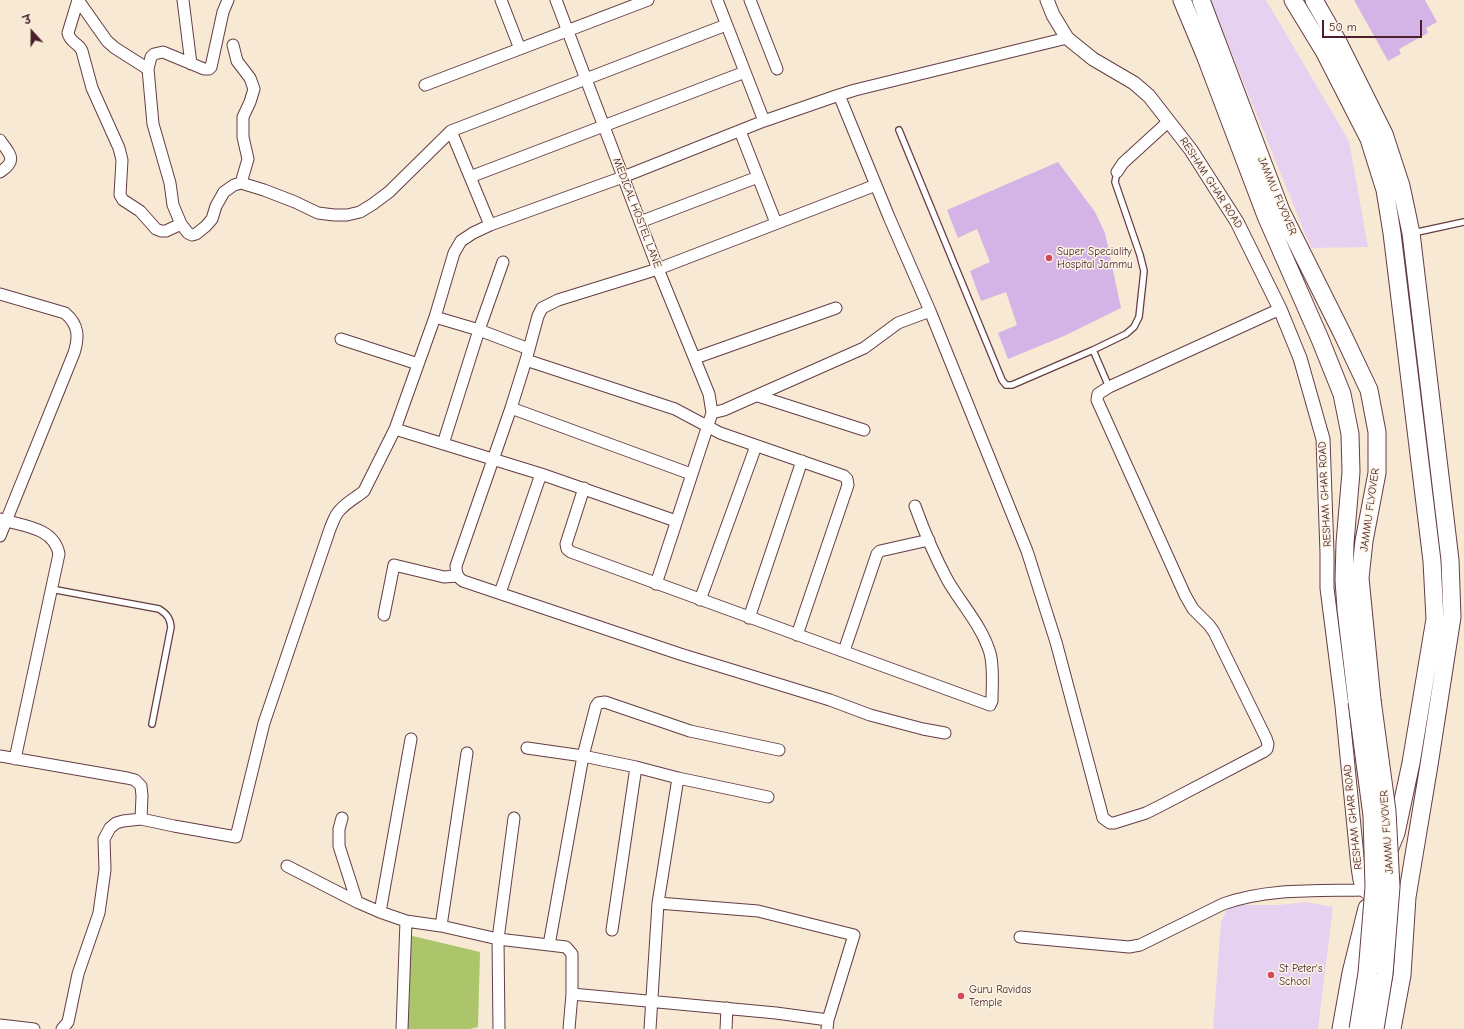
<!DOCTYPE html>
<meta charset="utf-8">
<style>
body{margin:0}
#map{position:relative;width:1464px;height:1029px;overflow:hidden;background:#f8e9d4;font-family:"Comic Neue","Playpen Sans Deva",sans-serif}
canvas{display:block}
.north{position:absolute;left:12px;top:12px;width:40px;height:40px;-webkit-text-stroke:3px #fcf5e5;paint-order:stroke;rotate:339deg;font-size:11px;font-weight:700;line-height:16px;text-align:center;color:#4a1f2b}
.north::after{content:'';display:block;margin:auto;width:14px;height:18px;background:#4a1f2b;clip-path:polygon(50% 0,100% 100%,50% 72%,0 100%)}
.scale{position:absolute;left:1322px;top:20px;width:100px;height:18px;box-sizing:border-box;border:2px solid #4a1f2b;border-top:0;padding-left:5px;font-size:12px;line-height:14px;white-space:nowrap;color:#4a1f2b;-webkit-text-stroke:3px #fcf5e5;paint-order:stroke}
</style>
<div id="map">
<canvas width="1464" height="1029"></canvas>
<div class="north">उ</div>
<div class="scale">50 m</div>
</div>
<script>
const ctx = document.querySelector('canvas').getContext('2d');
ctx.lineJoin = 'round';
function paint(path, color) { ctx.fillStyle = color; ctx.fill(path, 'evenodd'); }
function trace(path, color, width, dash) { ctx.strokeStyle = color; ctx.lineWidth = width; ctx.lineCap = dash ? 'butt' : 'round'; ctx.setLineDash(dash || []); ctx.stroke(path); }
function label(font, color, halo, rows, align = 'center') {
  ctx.font = font + ' "Comic Neue",sans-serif'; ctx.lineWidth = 3; ctx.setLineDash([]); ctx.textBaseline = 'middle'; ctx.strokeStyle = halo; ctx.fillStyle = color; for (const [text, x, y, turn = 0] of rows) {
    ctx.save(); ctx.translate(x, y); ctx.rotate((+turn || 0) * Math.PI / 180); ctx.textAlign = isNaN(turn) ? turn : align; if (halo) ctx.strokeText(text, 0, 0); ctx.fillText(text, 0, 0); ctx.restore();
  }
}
const built = new Path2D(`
 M1210 0H1266L1349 141 1368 247 1311 248Z
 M1306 902 1333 907 1318 1029H1213L1221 922 1229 905H1279Z`);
const green = new Path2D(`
 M400 933 480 952 478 1027 470 1029H399Z`);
const building = new Path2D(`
 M1354 0H1425L1437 22 1426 28 1428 33 1399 49 1401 54 1388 61Z
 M1058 162 1095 212 1105 233 1121 308 1064 336 1008 359 998 333 1017 325 1006 292 981 301 970 271 990 262 977 229 958 238 947 210Z`);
const service = new Path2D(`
 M899 130 1002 380 1006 385H1012L1093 350
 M1413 233 1464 222
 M1109 387 1093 350 1126 334 1134 327 1139 317 1144 271 1140 255 1115 182 1117 172
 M51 589 159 609C167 614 170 618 171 627L152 724`);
const minor = new Path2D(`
 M78 0 68 33C70 43 79 43 82 51L92 88 119 148 122 160 120 195 123 200 140 211 156 229 161 231H166L181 224
 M78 0 107 41 115 48 148 69
 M183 0 191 64
 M228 0 223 12 211 67 209 69H204L163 52 154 54 151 57 148 69 153 124 170 183 173 205 181 224 188 233 192 235 196 234 206 226 212 219 216 206 224 192 234 185 241 183 264 190 295 202 318 213 334 215H347L360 212 373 204 389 192 451 131 726 25
 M501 0 520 49
 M556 0 658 269 709 394 712 413 656 584
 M750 0 777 69
 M233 45 237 61 250 78 254 89 250 102 243 117V137L248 159 241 183
 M745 72 764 121
 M425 85 648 0
 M839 95 889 217 930 311 1027 551 1056 642 1103 818 1110 823H1114L1146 813 1162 805 1263 752 1267 749 1268 744 1266 738 1214 632 1209 625 1193 609 1185 595 1097 400 1098 394 1109 387 1280 309
 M451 131 490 225
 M740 131 776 223
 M0 140C10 155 18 160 0 172
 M1117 172 1123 163 1169 121
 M470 177 745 72 717 0
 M876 185 658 269 558 300 542 308 538 316 526 360 511 408 456 566C456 573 457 577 463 581L680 654 830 700 870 715 923 729 945 733
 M640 222 758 177
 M0 294 65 313C79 325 79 337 74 353L0 536
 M435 317 479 330 529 349
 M341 339 418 364
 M695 358 836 308
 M526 360 675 409 720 433 844 476 847 479 848 485 797 635
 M758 396 864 430
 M511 408 691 474
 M712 413 724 410 864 348 898 323 930 311
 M395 429 541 474 676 521
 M443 444 479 330 503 262
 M584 488 566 544 567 549 571 552 990 705 992 701C992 685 994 668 990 653 982 626 962 605 948 581 935 557 924 531 915 506
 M0 519C22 526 54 527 59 554L15 759
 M500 593 541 474
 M700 600 756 446
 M384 615 394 565 444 577 458 576
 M749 618 802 461
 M844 651 877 554 880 551 929 540
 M527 748 583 756 636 767 678 778 768 797
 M0 756 127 778 135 780 141 786 142 796 141 819
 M342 818 339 829V846L357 902
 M287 866 357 902 380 912 406 921 441 926 498 939 566 947 572 954V994L569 1029
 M658 903 758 911 854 935 828 1020 827 1029
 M380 912 411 739
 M441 926 467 753
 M612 930 636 767
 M1020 937 1129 947 1140 945 1223 904C1268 888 1317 891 1364 890
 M549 945 583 756 596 706 598 703 605 702 690 731 779 750
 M572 994 776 1013 828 1020
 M0 1025 34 1029
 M62 1029 68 1022 78 974 99 913 105 870 104 839 110 828 116 823 123 821 141 819 174 826 236 837 264 723 330 529C333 522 335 514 341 509 347 502 357 497 364 491L395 429 435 317 454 253 461 241 473 233 490 225 623 177 764 121 839 95 855 90 1067 38
 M402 1029 406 921
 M499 1029 498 939 514 818
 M650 1029 658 903 678 778
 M726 1029 727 1008`);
const tertiary = new Path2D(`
 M1047 0 1053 15 1067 38 1093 59 1134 83 1149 96 1191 150 1237 222 1280 309 1300 358 1323 439 1327 553V588L1342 706 1358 867C1361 885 1359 894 1380 896`);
const primary = new Path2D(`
 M1182 0 1205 55 1266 216 1320 339 1342 394 1350 434 1351 472 1345 543 1344 580 1346 609 1357 702
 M1201 0 1281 211 1342 333 1369 390 1377 432V473L1364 541 1360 578 1372 700
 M1293 0 1324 51 1369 139 1385 190 1392 233 1432 561 1435 619 1411 763 1396 833 1389 850
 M1314 0 1339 44 1384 134 1401 186 1411 233 1450 560 1452 617 1429 765 1407 897 1402 975 1392 1029
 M1341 1029 1351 973 1367 908`);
const primaryBridge = new Path2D(`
 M1372 700 1387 811 1391 887 1384 974 1375 1029
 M1357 702 1372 816 1374 887 1367 973 1358 1029`);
const markers = [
 [1049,258,4,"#d1495b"],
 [1271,975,4,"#d1495b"],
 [961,996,4,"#d1495b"]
];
const streetNames = [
 ["RESHAM GHAR ROAD",1211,183,57],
 ["JAMMU FLYOVER",1277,196,67],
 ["MEDICAL HOSTEL LANE",637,213,69],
 ["RESHAM GHAR ROAD",1325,494,-93],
 ["JAMMU FLYOVER",1370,510,-82],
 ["RESHAM GHAR ROAD",1353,817,-96],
 ["JAMMU FLYOVER",1387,832,-94]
];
const poiNames = [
 ["Super Speciality",1057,252],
 ["Hospital Jammu",1057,265],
 ["St Peter's",1279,969],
 ["School",1279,982],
 ["Guru Ravidas",969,990],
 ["Temple",969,1003]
];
paint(built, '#e6d2f0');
paint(green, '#acc56b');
paint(building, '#d4b4e7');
trace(service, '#643d44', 8);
trace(minor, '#643d44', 13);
trace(tertiary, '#643d44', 15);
trace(primary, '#643d44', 19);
trace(service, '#fff', 5.5);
trace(minor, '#fff', 11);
trace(tertiary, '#fff', 13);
trace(primary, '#fff', 17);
trace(primaryBridge, '#643d44', 19, []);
trace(primaryBridge, '#fff', 17);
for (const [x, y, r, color] of markers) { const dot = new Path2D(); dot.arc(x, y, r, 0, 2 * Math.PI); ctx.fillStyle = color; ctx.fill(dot); trace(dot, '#fcf5e5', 1.5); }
label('11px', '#4a1f2b', '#fcf5e5', streetNames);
label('11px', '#4a1f2b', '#fcf5e5', poiNames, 'left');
</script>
